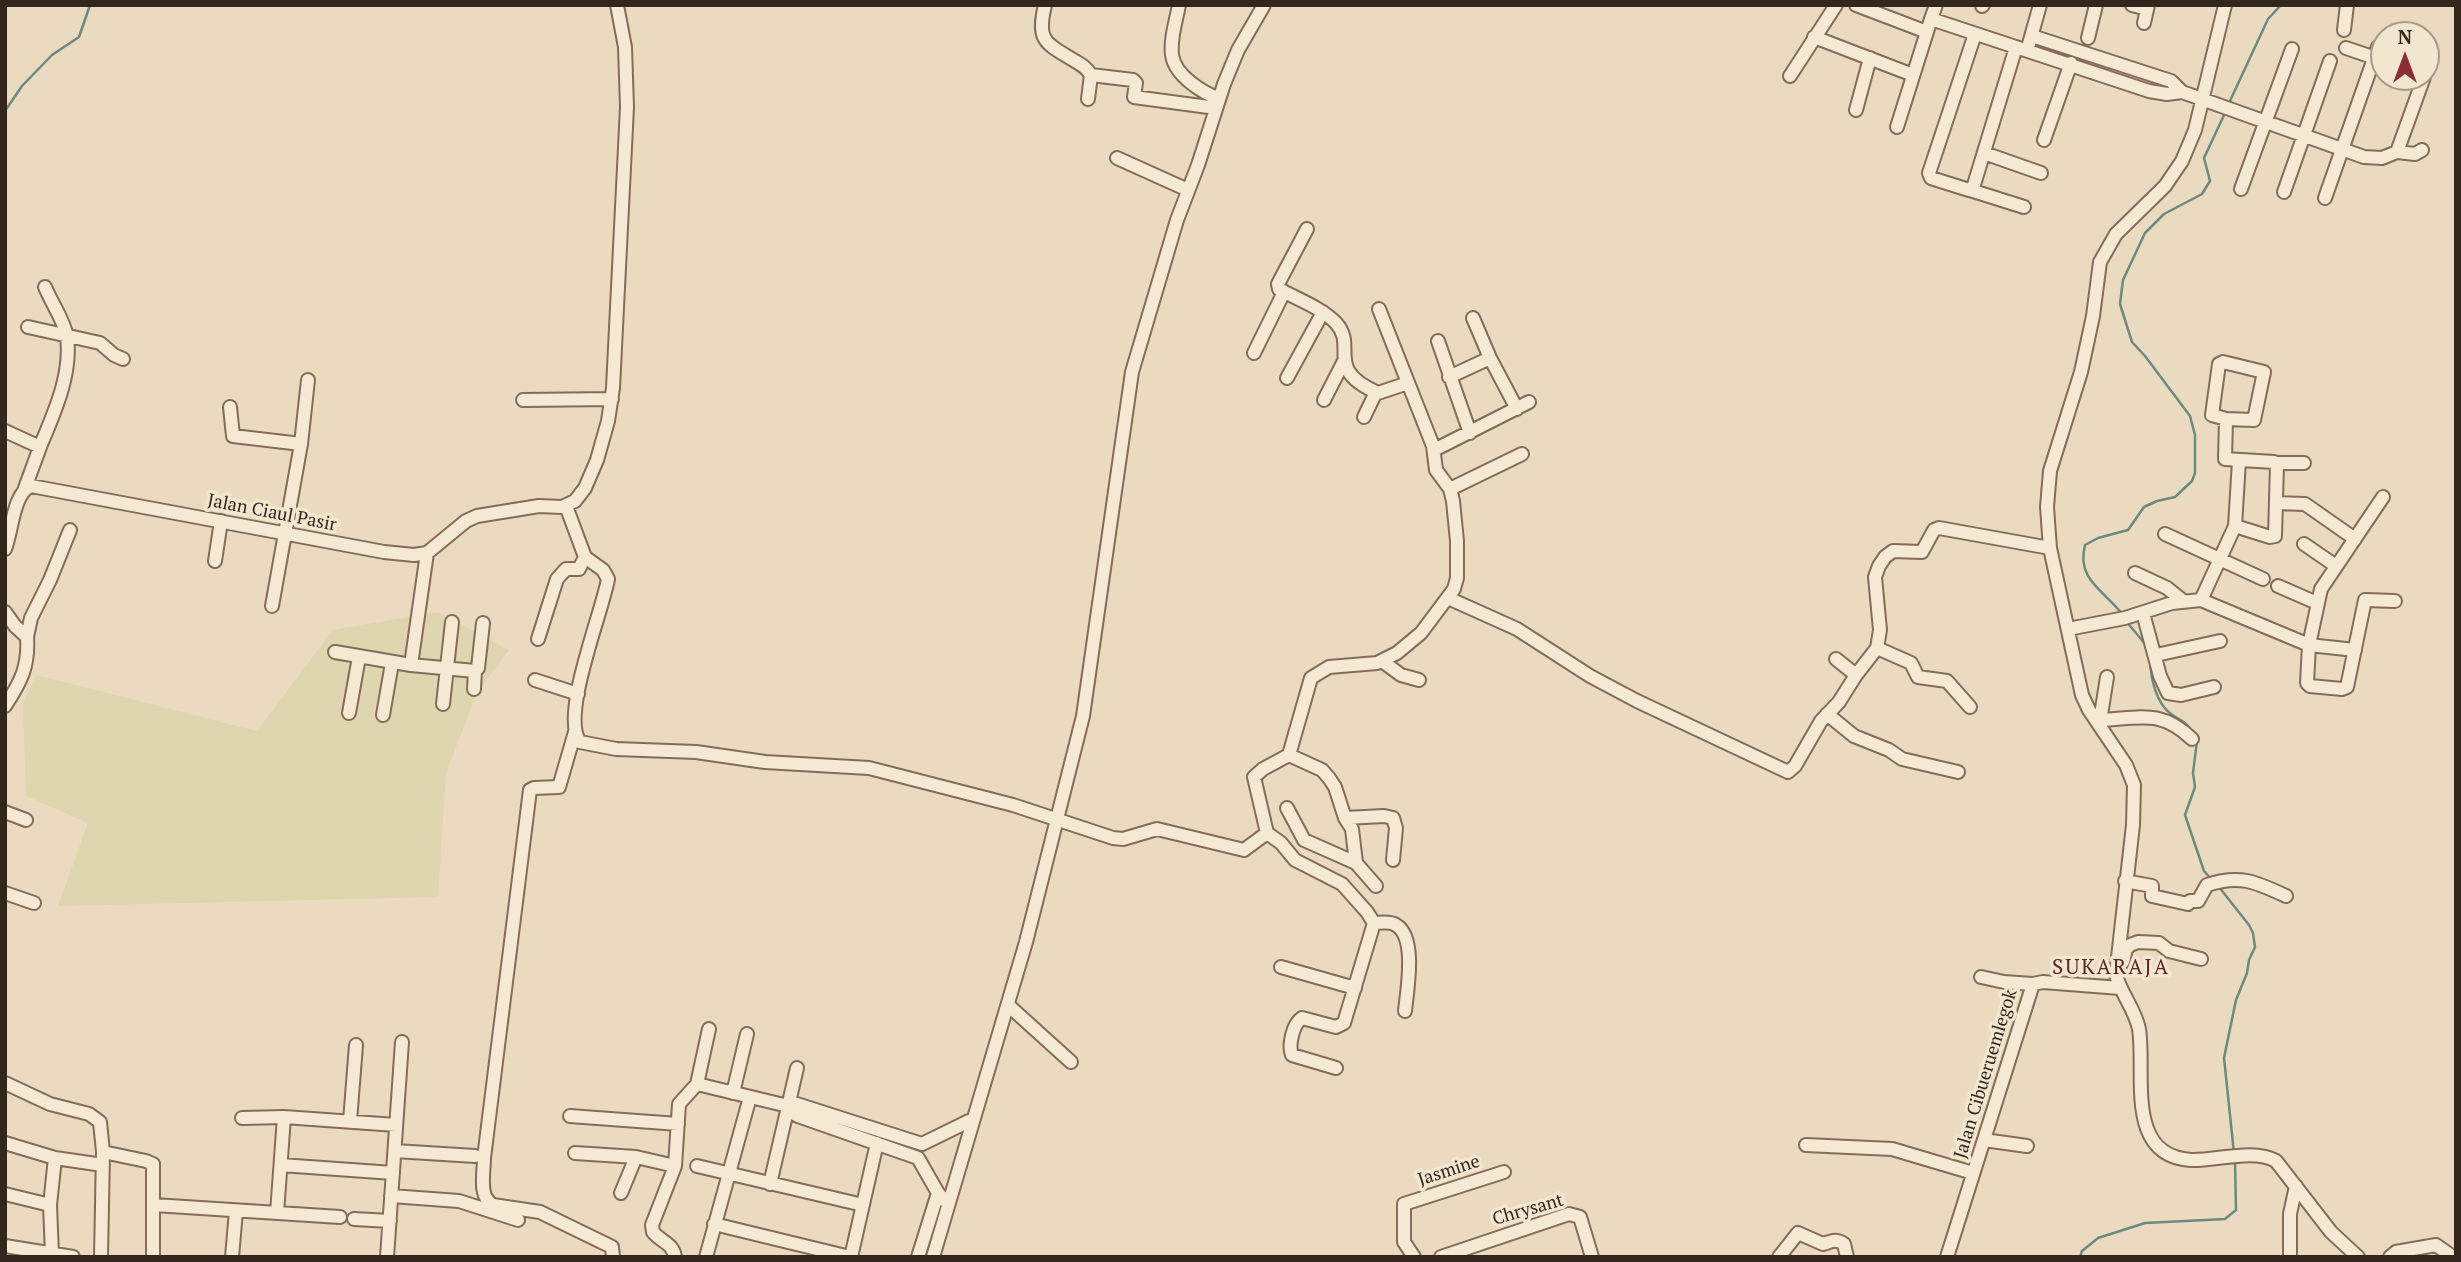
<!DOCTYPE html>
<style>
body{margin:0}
#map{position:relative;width:2461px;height:1262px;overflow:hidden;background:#eadbc0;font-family:"PT Serif",serif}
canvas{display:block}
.frame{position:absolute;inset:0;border:7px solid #33261d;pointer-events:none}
.north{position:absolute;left:2370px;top:21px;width:70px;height:70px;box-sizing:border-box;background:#f2e6cf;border:2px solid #a69988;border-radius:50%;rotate:0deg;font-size:19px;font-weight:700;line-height:28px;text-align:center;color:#33261d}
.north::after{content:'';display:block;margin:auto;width:24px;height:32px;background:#8d2e34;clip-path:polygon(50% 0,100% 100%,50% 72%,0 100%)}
</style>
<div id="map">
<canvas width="2461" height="1262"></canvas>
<div class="frame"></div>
<div class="north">N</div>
</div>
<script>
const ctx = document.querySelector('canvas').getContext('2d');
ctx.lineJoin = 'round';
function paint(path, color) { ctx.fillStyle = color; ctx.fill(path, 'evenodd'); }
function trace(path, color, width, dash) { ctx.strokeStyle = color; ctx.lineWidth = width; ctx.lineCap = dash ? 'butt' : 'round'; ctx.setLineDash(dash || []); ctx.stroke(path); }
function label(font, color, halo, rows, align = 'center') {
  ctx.font = font + ' "PT Serif",serif'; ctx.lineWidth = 7; ctx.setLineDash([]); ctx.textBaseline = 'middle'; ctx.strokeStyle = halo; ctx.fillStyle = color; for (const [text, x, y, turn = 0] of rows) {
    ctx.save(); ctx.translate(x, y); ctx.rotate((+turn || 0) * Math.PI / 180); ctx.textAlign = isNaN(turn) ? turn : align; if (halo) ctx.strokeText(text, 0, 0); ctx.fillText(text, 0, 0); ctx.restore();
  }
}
const farmland = new Path2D(`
 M438 612 509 650 477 693 446 773 438 897 58 906 88 823 26 796 23 703 36 675 257 731 333 630Z`);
const stream = new Path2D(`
 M2229 103 2268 19 2281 5
 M5 111 22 86 52 55 79 37 90 5
 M2123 615C2104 590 2076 580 2085 545L2098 538 2128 530 2144 507 2157 501 2175 497 2192 481 2195 473V435L2190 416 2145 356 2132 342 2120 304 2123 280 2145 233 2164 214 2202 194 2210 181 2204 158 2225 113
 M2126 621 2146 645
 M2150 661C2151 679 2156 703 2171 714 2182 722 2184 720 2193 732
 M2197 741 2193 773 2195 787 2185 815 2204 871 2212 880
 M2219 887 2249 925 2253 933 2255 947 2249 960 2247 973 2236 1000 2224 1058 2234 1153
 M2080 1257 2082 1251 2098 1238 2145 1223 2225 1219 2236 1210 2235 1160`);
const minor = new Path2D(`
 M1045 5C1036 42 1046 43 1075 61 1082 65 1087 68 1091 75L1133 80 1136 83 1134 97 1216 108
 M1179 5C1176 21 1170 39 1172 55 1175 76 1202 92 1219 99
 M1856 5 1927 32
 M2132 5 2147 9
 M2225 5 2195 130 2182 161 2165 186 2116 234 2100 262 2093 316 2081 372 2050 471 2047 507 2050 548 2082 695 2089 710 2126 765 2134 785 2133 825 2116 975C2121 994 2135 1009 2139 1029 2146 1073 2124 1156 2191 1160 2215 1161 2254 1148 2276 1161L2331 1232 2358 1257
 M1982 6 1983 5
 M1931 19 1936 5
 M2144 23 2148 5
 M2344 30 2347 5
 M1975 34 1929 173 1931 178 1969 190 1973 188 2016 47
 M2032 36 2171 81 2182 92
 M1814 37 1913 75
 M2088 38 2096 5
 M2029 44 2040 5
 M2346 48 2384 61
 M1790 76 1836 5
 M1088 99 1091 75
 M1856 110 1870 58
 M1897 127 1931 19 2149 91 2167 94 2182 92 2364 157 2382 158 2397 152 2424 77
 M2044 140 2071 63
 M2397 152 2415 154 2422 150
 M1984 153 2041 173
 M1117 158 1188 190
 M2241 189 2292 49
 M1970 190 2024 207
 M2284 192 2330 61
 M2325 198 2378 47
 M1307 229 1278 284 1279 289C1297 299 1322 308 1336 323 1358 347 1323 369 1378 393L1408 383
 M1473 318 1490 358 1517 409
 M28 327 100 343 114 355 123 359
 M1438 341 1470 433
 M1254 353 1284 292
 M2223 362 2264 372 2254 420 2226 419 2212 415 2219 364Z
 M1449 377 1490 358
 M1287 378 1323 312
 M523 400 612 399
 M1324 400 1344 361
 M230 407 233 436 301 444
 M1364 417 1376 392
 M2226 419 2225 459 2274 462 2277 464 2275 536 2270 537 2235 526
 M5 431 40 447 25 488
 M40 447C54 413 72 375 67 337 64 320 52 304 45 287
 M1434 450 1529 402
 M2276 463H2304
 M1450 489 1522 454
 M2383 497 2321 589 2309 645 2307 683 2310 686 2342 689 2347 687 2365 600 2395 601
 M2276 503 2305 504 2355 539
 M566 506 585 557 603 570 608 579C602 613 560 716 580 742L616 749 696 752 765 762 869 768 1013 805 1113 838 1123 839 1157 829 1244 850 1267 833 1254 777 1263 769 1289 755 1311 678 1329 667 1377 663 1397 653 1421 633 1454 589 1457 578V541L1453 501 1450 489 1436 470 1433 446 1379 309
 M2165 534 2263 579
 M2304 544 2336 566
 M5 549C12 532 13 493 31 486L384 552 414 555 427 553 466 521 477 516 539 506 562 507 575 501 585 488 597 460 608 421 613 388 627 107 625 47 617 5
 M215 561 221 521
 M2135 573 2167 588 2183 601
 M2278 586 2317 603
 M1448 598 1517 629 1590 676 1637 701 1788 772 1795 766 1821 721 1839 702 1856 675 1877 648 1880 630 1875 577 1879 566 1885 557 1893 551 1922 552 1934 530 1939 528 2050 548
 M2201 600 2235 526 2239 461
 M272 606 301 444 308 380
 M5 612 15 626 27 637C29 666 21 682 5 706
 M2143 613 2160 676 2168 693 2181 695 2214 687
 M2068 629 2125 618 2172 603 2201 600 2309 645 2355 650
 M27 637 31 618 50 580 70 530
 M538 639 557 579 566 569H579L585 557
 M1877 648 1911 663 1918 677 1947 681 1970 707
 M335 652 411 665 427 553
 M2156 655 2220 641
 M1836 659 1856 675
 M1382 661 1401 675 1419 680
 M411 665 475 671 478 668 483 623
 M535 680 578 694
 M474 689 475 671
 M443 704 452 622
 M349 713 359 657
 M1827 714 1854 736 1889 750 1902 759 1958 772
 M383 715 392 663
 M2101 720C2141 718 2161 709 2192 739
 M2101 728V715L2107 677
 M575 732 559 787 534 788 530 790 484 1158C484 1173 478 1197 493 1205L540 1212 612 1247 613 1257
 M1289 755 1322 770 1329 778 1335 787 1345 818 1352 829 1356 863
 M1287 808 1304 840 1356 863 1376 886
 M5 812 26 820
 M1345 818 1384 816 1393 818 1396 828 1393 860
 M1267 833 1281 843 1295 860 1342 884 1367 912 1374 923
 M2125 881 2152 886V896L2188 904 2190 901H2198L2207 885C2240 874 2256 882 2286 896
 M5 893 34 903
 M1374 923C1380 923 1390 921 1396 925 1417 937 1407 991 1405 1011
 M2123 962 2126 949 2130 945 2138 942 2159 943 2169 951 2201 959
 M1281 967 1355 988
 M1981 977 2004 982 2033 984
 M1008 1005 1071 1062
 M1336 1068 1292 1055C1288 1045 1293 1024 1302 1018L1336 1027 1344 1023 1374 923
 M5 1083 50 1104 89 1114 100 1122 103 1152 101 1257
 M697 1084 788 1106 797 1104 922 1144 969 1121
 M733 1093 747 1034
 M788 1106 792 1113 798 1116 918 1158 938 1193 948 1204
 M570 1116 678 1124
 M242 1118 284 1117 396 1125
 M350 1121 356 1045
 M1984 1140 2027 1146
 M5 1143 55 1158 103 1165
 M1806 1145 1892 1149 1973 1173
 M395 1151 475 1156
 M103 1152 146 1161 153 1164V1257
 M575 1153 636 1157 675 1166
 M281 1165 393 1173
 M697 1166 863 1205
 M770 1184 797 1068
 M621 1193 636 1157
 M5 1194 50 1205
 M391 1196 459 1201 518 1220
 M154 1205 340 1217
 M277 1213 284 1117
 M354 1219 390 1221
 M714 1224 850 1257
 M5 1246 73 1257
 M52 1255 50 1205 55 1158
 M232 1257 236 1211
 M387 1257 402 1042
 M675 1257C673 1243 661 1242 653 1232L652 1225 675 1166 679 1104 697 1084 709 1029
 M706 1257 750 1097
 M851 1257 877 1143
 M918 1257 938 1193
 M933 1257 1026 942 1083 716 1132 372 1177 220 1198 165 1224 84 1238 50 1264 5
 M1414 1257 1404 1242V1204L1504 1172
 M1441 1257 1569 1214 1580 1217 1592 1257
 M1779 1257 1798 1233 1823 1244C1831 1242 1835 1238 1844 1244L1847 1257
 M1947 1257 2033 984 2043 982 2120 988
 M2290 1257V1214L2296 1186
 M2390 1257 2396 1252 2436 1245 2453 1257`);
const streetNames = [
 ["Jalan Ciaul Pasir",272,513,11],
 ["Jalan Cibueruemlegok",1986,1074,-73],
 ["Jasmine",1449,1171,-18],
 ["Chrysant",1528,1210,-16]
];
const quarterNames = [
 ["SUKARAJA",2111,968]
];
paint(farmland, '#dfd5ae');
trace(stream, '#6b8a80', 2.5);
trace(minor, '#826d59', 16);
trace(minor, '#f6e9d3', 12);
label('18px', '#33261d', '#f2e6cf', streetNames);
ctx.letterSpacing = '2px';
label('21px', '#5d281f', '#f2e6cf', quarterNames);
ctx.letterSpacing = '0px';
</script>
